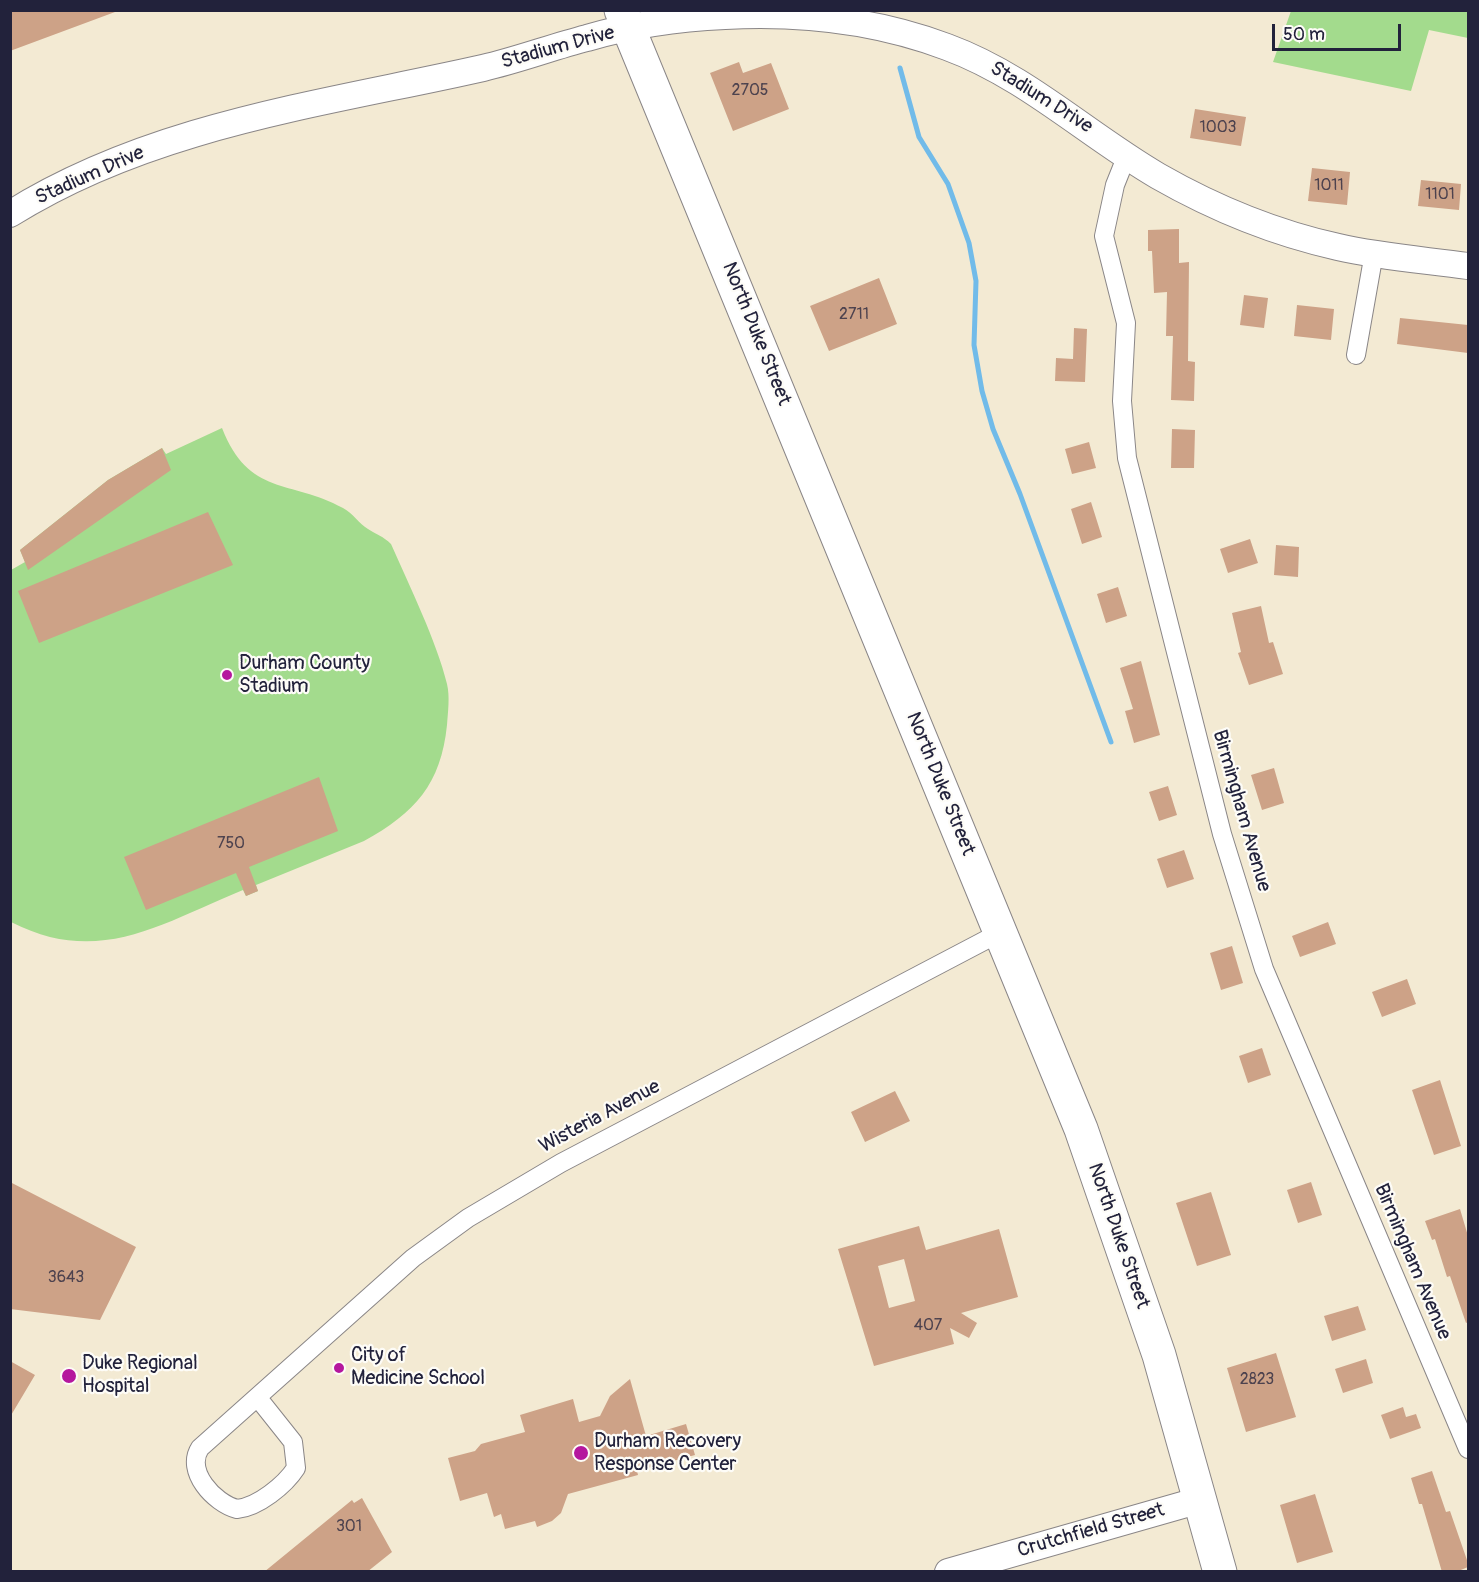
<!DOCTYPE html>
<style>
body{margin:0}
#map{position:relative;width:1479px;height:1582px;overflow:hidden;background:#f3ead3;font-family:Pangolin,sans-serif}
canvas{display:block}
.frame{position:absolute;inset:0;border:12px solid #22223b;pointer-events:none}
.scale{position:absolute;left:1272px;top:24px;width:129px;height:27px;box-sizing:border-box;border:3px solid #22223b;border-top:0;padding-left:8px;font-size:18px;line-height:21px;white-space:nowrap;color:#22223b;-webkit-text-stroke:4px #fdfcf7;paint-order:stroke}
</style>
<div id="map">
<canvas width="1479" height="1582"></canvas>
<div class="frame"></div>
<div class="scale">50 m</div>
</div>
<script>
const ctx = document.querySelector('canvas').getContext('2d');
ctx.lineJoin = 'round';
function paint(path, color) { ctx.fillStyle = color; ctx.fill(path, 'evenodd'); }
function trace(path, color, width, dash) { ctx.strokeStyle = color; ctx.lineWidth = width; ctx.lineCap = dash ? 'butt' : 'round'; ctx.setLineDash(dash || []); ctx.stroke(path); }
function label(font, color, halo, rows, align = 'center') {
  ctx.font = font + ' Pangolin,sans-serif'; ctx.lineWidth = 4.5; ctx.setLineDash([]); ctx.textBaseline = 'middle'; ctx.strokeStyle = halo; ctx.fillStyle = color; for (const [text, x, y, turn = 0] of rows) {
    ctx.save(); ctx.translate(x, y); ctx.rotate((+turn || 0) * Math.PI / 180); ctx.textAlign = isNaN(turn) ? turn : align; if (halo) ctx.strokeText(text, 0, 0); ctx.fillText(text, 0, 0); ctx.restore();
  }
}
const green = new Path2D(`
 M1291 11H1468V38L1429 30 1411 91 1273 62Z
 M222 428C249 497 290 479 343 508 353 513 359 524 368 529 377 535 383 536 391 544 409 585 437 642 447 684 450 696 448 712 447 725 441 784 415 813 364 841L256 885 258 891 246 896 243 890C160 924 99 967 11 922V570L25 562 20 550 108 480 162 448 166 454Z`);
const stream = new Path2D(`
 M900 68 919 137 948 184 969 243 976 281 974 345 982 391 993 429 1020 494 1111 742`);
const building = new Path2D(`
 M10 10H114L115 12 10 51Z
 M739 62 743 73 771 63 789 109 733 131 710 73Z
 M1195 109 1246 117 1241 146 1190 138Z
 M1312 168 1350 172 1347 205 1308 201Z
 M1421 180 1461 184 1459 210 1418 206Z
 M1179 229V263L1189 262 1188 361 1195 362 1194 401 1171 400 1173 336H1166L1167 292 1154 293 1152 251H1148V230Z
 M879 278 897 324 829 351 810 306Z
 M1244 295 1268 298 1264 328 1240 325Z
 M1297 305 1334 309 1331 340 1294 336Z
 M1400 318 1468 325V353L1397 344Z
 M1074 328 1087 329 1085 382 1055 381 1056 358 1073 359Z
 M1172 429 1195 430 1194 468H1171Z
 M1089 442 1096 468 1072 474 1065 449Z
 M162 448 171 470 28 570 20 550 108 480Z
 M1091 502 1102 537 1082 544 1071 509Z
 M208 512 233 565 39 643 18 591Z
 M1250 539 1258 563 1228 573 1220 549Z
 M1276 545 1299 547 1298 577 1274 575Z
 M1118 587 1127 616 1106 623 1097 594Z
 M1261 606 1269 643 1273 642 1283 674 1249 685 1238 653 1241 652 1232 613Z
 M1141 661 1160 735 1134 743 1125 711 1133 709 1120 668Z
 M1274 768 1284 803 1262 810 1251 775Z
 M319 777 338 831 249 867 258 891 246 896 236 873 146 910 124 857Z
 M1168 786 1177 815 1159 821 1149 792Z
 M1184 850 1194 879 1167 888 1157 859Z
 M1328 922 1336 944 1300 957 1292 936Z
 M1232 946 1243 983 1221 990 1210 953Z
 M1407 979 1416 1004 1382 1017 1372 992Z
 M1262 1048 1271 1075 1248 1083 1239 1056Z
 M1440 1080 1461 1146 1434 1155 1412 1090Z
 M895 1091 910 1121 865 1142 851 1112Z
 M10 1182 136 1247 100 1320 10 1309Z
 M1311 1182 1322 1215 1298 1223 1287 1190Z
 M1211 1192 1231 1255 1197 1266 1176 1203Z
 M1460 1209 1468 1236V1322L1466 1323 1450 1276 1447 1277 1435 1239 1432 1240 1425 1221Z
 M919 1226 926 1250 999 1229 1018 1297 961 1313 977 1323 969 1338 950 1328 954 1344 874 1366 838 1249ZM904 1259 915 1301 889 1308 878 1266Z
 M1358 1306 1366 1330 1332 1341 1324 1316Z
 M1276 1353 1296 1417 1246 1432 1227 1368Z
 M1366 1359 1373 1383 1343 1393 1335 1369Z
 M10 1361 35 1375 10 1417Z
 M630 1379 646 1436 686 1424 695 1455 637 1471 638 1475 568 1494 561 1513 552 1521 537 1527 535 1521 505 1529 501 1514 494 1517 487 1493 460 1501 448 1458 475 1451 481 1444 525 1432 520 1415 573 1399 579 1422 600 1416 610 1396Z
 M1403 1407 1406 1417 1416 1414 1421 1428 1390 1439 1381 1415Z
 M1432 1471 1446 1512 1450 1511 1468 1563V1567L1456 1572H1442L1422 1504H1419L1411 1478Z
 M1315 1494 1333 1552 1297 1563 1280 1505Z
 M362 1498 392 1552 367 1572H264L352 1500 354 1503Z`);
const street = new Path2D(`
 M1127 155 1115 185 1104 236 1126 323 1122 401 1127 458 1222 834 1264 969 1468 1449
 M1356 355 1374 253
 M258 1398 293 1442 296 1468C285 1485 258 1507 237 1509 214 1503 185 1471 200 1448L413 1258 468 1218 561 1163 1001 932`);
const secondary = new Path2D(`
 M10 214C152 125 323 104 483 68 518 60 552 47 587 38 631 25 679 18 725 16 801 12 875 20 947 47 1026 76 1086 134 1158 176 1214 208 1275 233 1338 247 1381 257 1425 260 1468 266
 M948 1572 1200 1500`);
const highway = new Path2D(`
 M621 10 1081 1129 1159 1355 1220 1572`);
const markers = [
 [227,675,6,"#b5179e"],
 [339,1368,6,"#b5179e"],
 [69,1376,8,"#b5179e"],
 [581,1453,8,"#b5179e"]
];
const numberNames = [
 ["2705",750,91],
 ["1003",1218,128],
 ["1011",1329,186],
 ["1101",1440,195],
 ["2711",854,315],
 ["750",231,844],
 ["3643",66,1278],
 ["407",928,1326],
 ["2823",1257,1380],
 ["301",349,1527]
];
const streetNames = [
 ["Stadium Drive",558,48,-15],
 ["Stadium Drive",1041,98,32],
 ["Stadium Drive",90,176,-24],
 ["North Duke Street",756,334,68],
 ["North Duke Street",940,784,68],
 ["Birmingham Avenue",1241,811,74],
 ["Wisteria Avenue",600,1117,-28],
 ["North Duke Street",1118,1236,71],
 ["Birmingham Avenue",1412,1262,67],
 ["Crutchfield Street",1091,1531,-16]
];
const poiNames = [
 ["Durham County",239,664],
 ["Stadium",239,687],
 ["City of",351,1356],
 ["Medicine School",351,1379],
 ["Duke Regional",82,1364],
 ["Hospital",82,1387],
 ["Durham Recovery",594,1442],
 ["Response Center",594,1465]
];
paint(green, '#a3db8d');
trace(stream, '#71bbe9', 5);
paint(building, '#cda287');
trace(street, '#8a8687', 20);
trace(secondary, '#8a8687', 28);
trace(highway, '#8a8687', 35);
trace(street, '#fff', 18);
trace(secondary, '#fff', 26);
trace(highway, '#fff', 33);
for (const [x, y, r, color] of markers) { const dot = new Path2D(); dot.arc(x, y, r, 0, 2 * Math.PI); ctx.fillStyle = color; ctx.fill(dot); trace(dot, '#fdfcf7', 2); }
label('16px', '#4d424e', null, numberNames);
label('20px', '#22223b', '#fdfcf7', streetNames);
label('20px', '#22223b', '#fdfcf7', poiNames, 'left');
</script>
